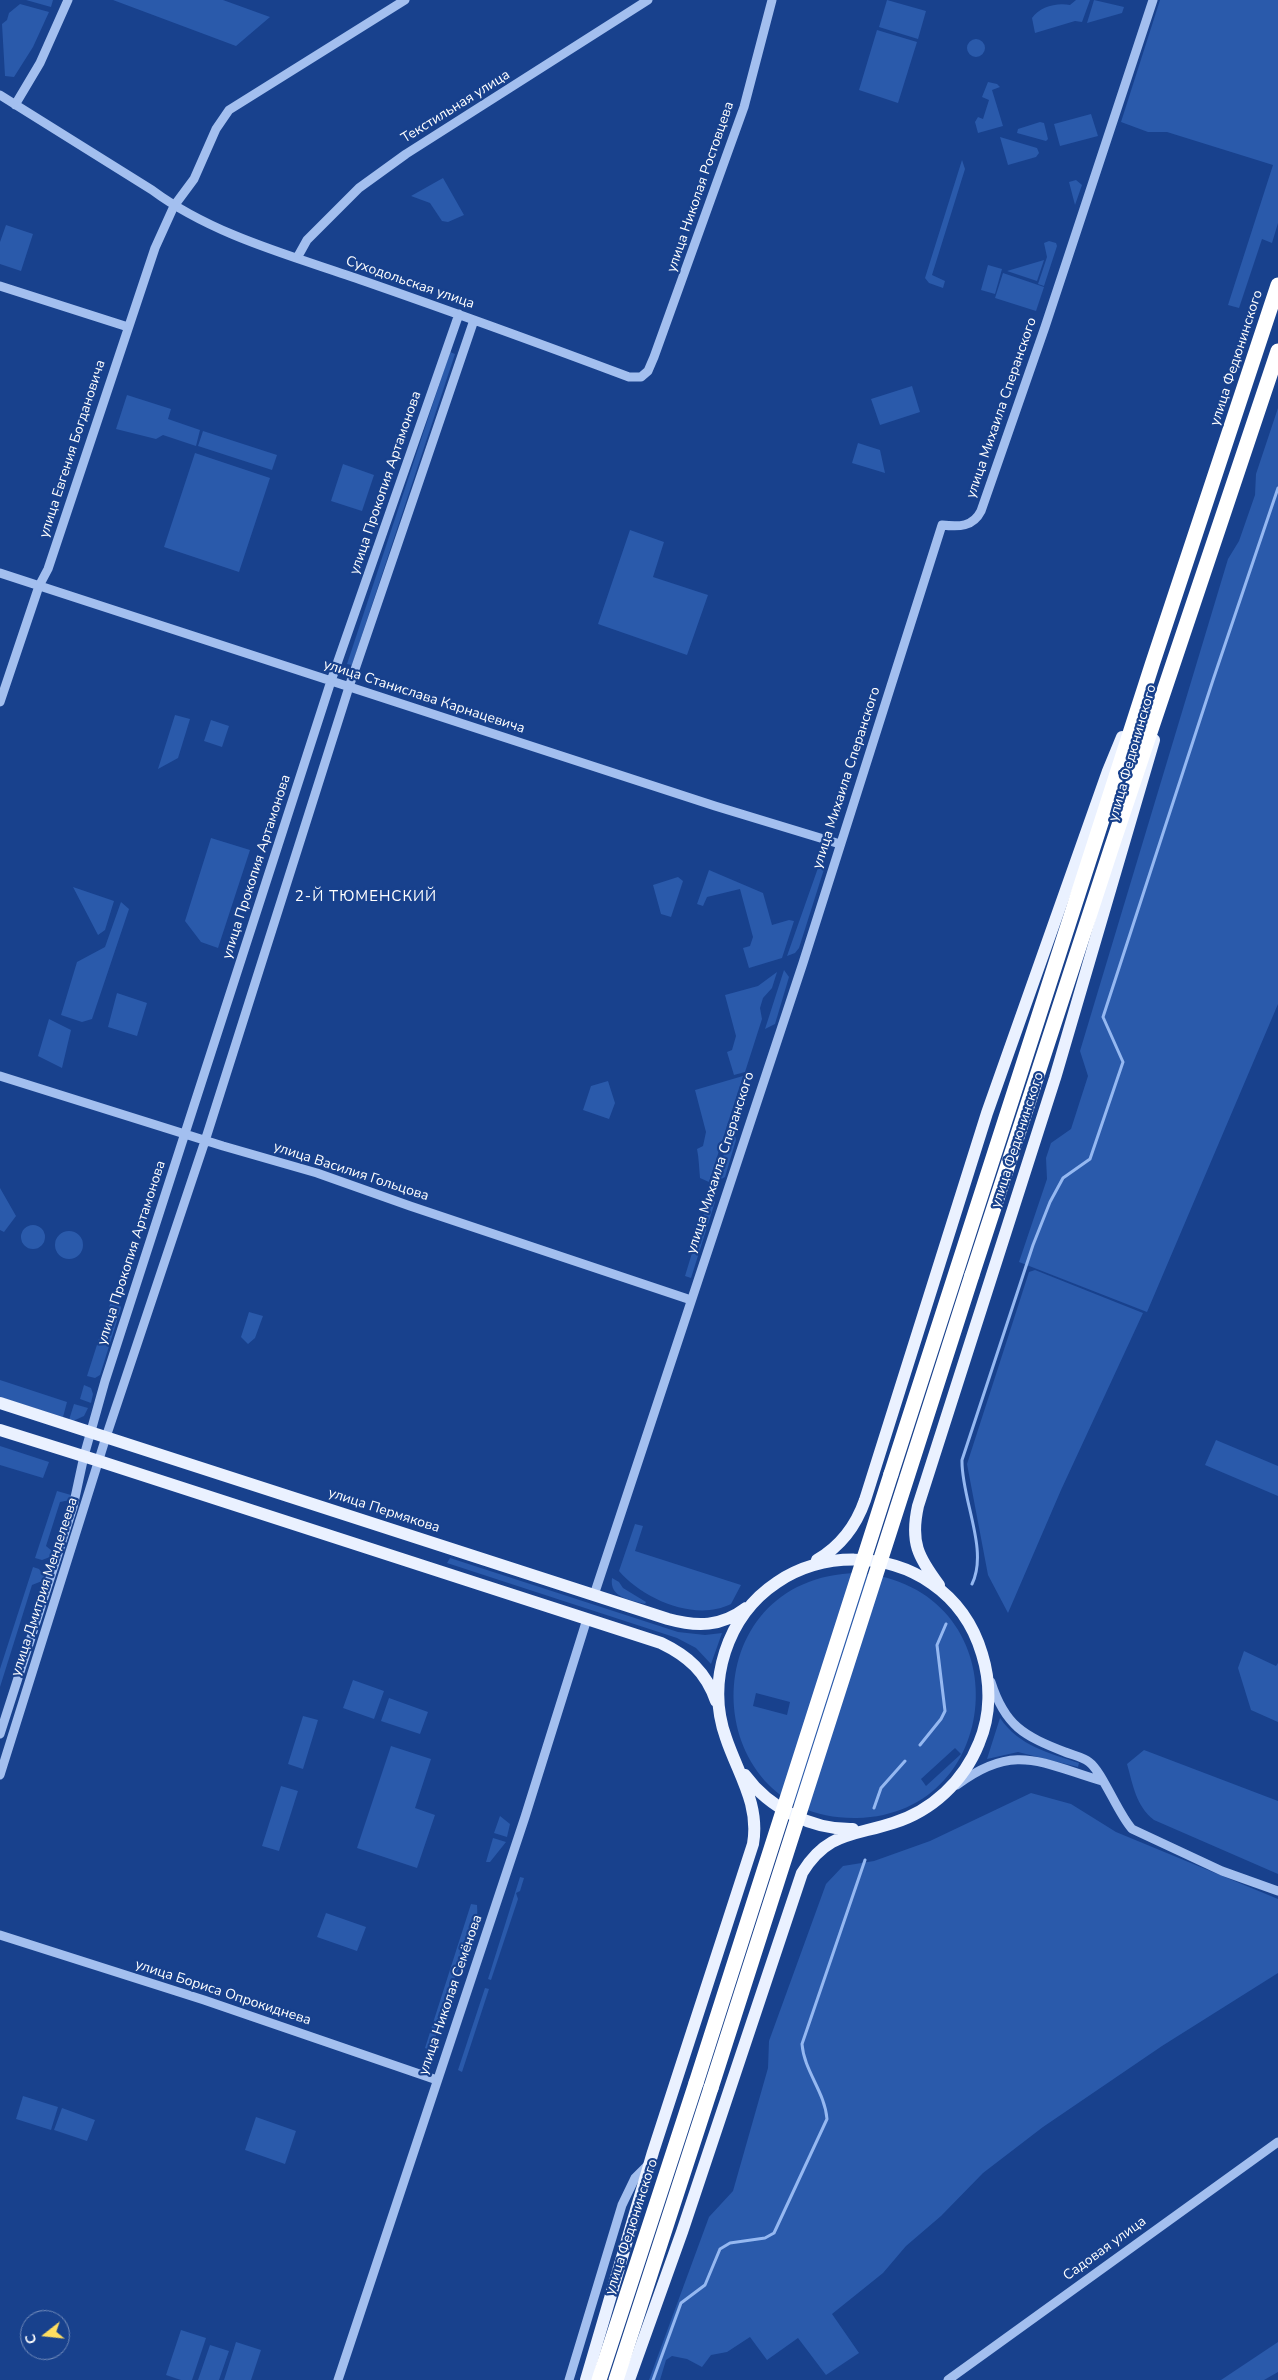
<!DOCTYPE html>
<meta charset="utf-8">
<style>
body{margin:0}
#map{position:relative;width:1278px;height:2380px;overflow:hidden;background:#18418d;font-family:"Nunito Sans",sans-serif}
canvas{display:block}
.north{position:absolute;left:20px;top:2310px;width:50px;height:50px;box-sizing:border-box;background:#18418d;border:1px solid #748dbb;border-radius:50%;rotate:254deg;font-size:14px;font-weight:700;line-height:20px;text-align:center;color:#fff}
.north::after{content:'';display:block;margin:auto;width:18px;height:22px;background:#ffde60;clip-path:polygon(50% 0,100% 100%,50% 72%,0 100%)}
</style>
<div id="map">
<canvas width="1278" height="2380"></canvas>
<div class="north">С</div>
</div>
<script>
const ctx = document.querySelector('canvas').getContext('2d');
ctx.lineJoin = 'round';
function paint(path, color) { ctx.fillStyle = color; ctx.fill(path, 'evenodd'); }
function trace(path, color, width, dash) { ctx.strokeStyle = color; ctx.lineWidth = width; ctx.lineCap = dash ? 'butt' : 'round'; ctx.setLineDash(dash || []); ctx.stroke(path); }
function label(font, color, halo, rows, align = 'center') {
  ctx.font = font + ' "Nunito Sans",sans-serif'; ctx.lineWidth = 4.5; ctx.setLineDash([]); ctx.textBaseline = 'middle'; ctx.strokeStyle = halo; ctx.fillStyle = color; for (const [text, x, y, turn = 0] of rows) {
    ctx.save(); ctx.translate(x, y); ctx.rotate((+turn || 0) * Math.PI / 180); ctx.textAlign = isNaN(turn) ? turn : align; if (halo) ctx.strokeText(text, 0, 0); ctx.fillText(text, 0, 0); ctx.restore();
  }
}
const green = new Path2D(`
 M26 0H53L51 7Z
 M113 0H223L270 17 236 46Z
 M887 0 926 11 918 39 879 27Z
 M1076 0H1090L1082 22 1075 21 1035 33 1032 18C1039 7 1057 2 1070 5Z
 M1094 0 1124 7 1122 13 1087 23Z
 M1160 0H1278V223L1272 243 1262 239 1239 308 1228 305 1273 165 1167 132H1148L1121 122Z
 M20 4 49 12 33 47 14 77 5 76 2 24 7 20 9 13Z
 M877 30 917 42 898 103 859 90Z
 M967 48a9 9 0 1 1 18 0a9 9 0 1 1-18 0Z
 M988 82 997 84 1000 87 992 90 1003 126 978 133 975 122 978 117 983 119 989 100 982 97Z
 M1091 114 1098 136 1060 146 1054 124Z
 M1040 122 1044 123 1048 139 1046 141 1017 133 1018 129Z
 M1000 137 1037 148 1039 153 1036 157 1008 165Z
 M962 160 965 169 932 275 945 281 943 288 929 283 925 278Z
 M443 178 464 215 448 222 442 221 430 203 411 196Z
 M1076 180 1082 185 1075 205 1069 182Z
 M6 225 33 234 21 271 0 264V242Z
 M1049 241 1056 243 1057 246 1044 286 1038 284 1047 257 1044 243Z
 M1044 260 1037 281 1007 271Z
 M988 265 1002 269 995 294 981 290Z
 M1003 273 1044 287 1036 311 995 298Z
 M450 352 455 354 352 665 347 664Z
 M912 386 920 412 880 425 871 399Z
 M127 395 171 409 168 419 200 430 196 446 163 435 156 439 116 429Z
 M1278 408V1004L1147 1312 1019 1262 1047 1179 1046 1158 1051 1143 1071 1129 1088 1076 1080 1051 1228 559 1239 541 1255 495 1256 474Z
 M203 431 277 455 272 470 198 446Z
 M858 443 880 450 885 473 852 463Z
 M195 453 270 478 239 572 164 547Z
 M343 464 374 475 362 511 331 501Z
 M630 530 664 542 653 577 708 595 687 655 598 624Z
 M175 715 190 719 178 758 158 769Z
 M211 720 229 726 222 747 204 741Z
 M211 838 250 850 218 948 201 942 185 921Z
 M819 865 825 866 799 948 795 953 787 956Z
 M709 870 763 893 772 925 789 920 794 921 782 958 749 968 743 948 750 946 753 937 740 889 707 897 703 906 697 904Z
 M678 877 683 881 671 917 661 914 653 885Z
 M73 887 114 901 105 930 98 935Z
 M121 902 129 909 92 1019 82 1022 61 1015 77 962 105 947Z
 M784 970 789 977 775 1024 765 1029Z
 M777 972 772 988 763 998 760 1008 762 1019 745 1072 734 1075 727 1052 732 1050 736 1036 725 995 758 986Z
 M117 993 147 1003 137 1036 108 1027Z
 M49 1019 71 1030 62 1068 38 1056Z
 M743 1076 709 1182 700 1178C699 1168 699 1159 697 1149L703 1146 706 1132 695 1090Z
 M608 1081 615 1103 609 1119 583 1110 591 1086Z
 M733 1128 736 1140 725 1177 714 1183Z
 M0 1188 16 1216 4 1232 0 1230Z
 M710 1194 715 1202 691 1278 685 1276Z
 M21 1237a12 12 0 1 1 24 0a12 12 0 1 1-24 0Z
 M55 1245a14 14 0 1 1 28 0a14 14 0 1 1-28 0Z
 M1035 1270 1143 1313 1061 1490 1008 1613 988 1575 967 1464 1029 1272Z
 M112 1298 118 1300 121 1308 100 1375 95 1378 87 1376Z
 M249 1312 263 1316 255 1338 248 1344 241 1337Z
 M0 1380 67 1402 63 1417 0 1397Z
 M84 1385 91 1388 93 1394 91 1403 80 1399Z
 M74 1404 88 1408 84 1416 73 1421 69 1420Z
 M1216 1440 1278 1466V1496L1205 1465Z
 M0 1446 49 1462 43 1478 0 1465Z
 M57 1491 71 1495 70 1500 60 1502 46 1546 52 1551 50 1557 42 1560 35 1558Z
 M635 1524 643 1526 635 1551 741 1585 731 1604C695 1622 643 1599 619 1571Z
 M450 1558 678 1632 705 1635 722 1633 711 1664 696 1648 677 1638 447 1563Z
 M33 1567 39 1569 44 1576 42 1581 32 1585 0 1687V1669Z
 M858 1573C1022 1586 1009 1815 857 1818 697 1821 688 1576 858 1573ZM756 1693 790 1702 787 1715 753 1706ZM955 1748 961 1754 926 1786 921 1779Z
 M612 1578 619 1582 623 1588 646 1602 645 1604C631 1600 609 1598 612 1578Z
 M1244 1651 1276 1666 1278 1663V1722L1251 1710 1238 1668Z
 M353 1680 384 1691 374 1719 343 1708Z
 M389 1698 428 1712 420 1734 381 1721Z
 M303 1716 318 1720 303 1769 288 1764Z
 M1000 1718C1019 1746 1049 1753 1079 1763L1078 1767 1018 1752 987 1759Z
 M391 1746 431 1759 415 1808 435 1815 417 1868 357 1848Z
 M1144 1750 1278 1801V1874L1154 1820C1136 1806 1133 1785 1127 1764Z
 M281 1786 298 1791 279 1851 262 1846Z
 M1031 1793 1071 1804 1116 1832 1278 1899V1973L1162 2046 1043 2127 983 2173 941 2216 906 2246 883 2273 832 2314 859 2353 826 2375 798 2338 767 2360 750 2337 727 2352 711 2355 702 2367 687 2359 672 2356 666 2360 660 2380H649L709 2217 733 2191 768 2068 769 2041 826 1884 843 1866 874 1861 930 1841Z
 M500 1816 510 1824 507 1837 494 1833Z
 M493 1838 506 1842 490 1862H486Z
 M520 1877 524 1878 520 1891 516 1893 518 1899 491 1980 488 1979Z
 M471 1904 477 1905C480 1937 461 1959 451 1988 444 2009 438 2030 431 2051L425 2048Z
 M326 1913 366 1927 357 1951 317 1937Z
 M485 1988 489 1989 462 2072 458 2070Z
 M23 2096 58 2107 51 2130 16 2119Z
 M62 2108 95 2120 87 2141 54 2130Z
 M256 2117 296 2131 285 2164 245 2150Z
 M181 2330 206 2338 192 2380H181L166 2375Z
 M236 2342 261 2350 251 2380H224Z
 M1278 2342V2372L1264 2380H1221Z
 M210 2345 229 2351 219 2380H198Z`);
const stream = new Path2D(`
 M972 1584C989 1550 961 1498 962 1460L1033 1245 1050 1202 1063 1178 1090 1159 1123 1062 1103 1017 1213 680 1278 488
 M920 1745 941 1719 945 1711 937 1645 946 1624
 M874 1808 881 1788 905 1761
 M653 2380 681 2303 705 2285 720 2249 730 2243 765 2238 774 2233 827 2119C825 2092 804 2071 802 2044L865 1860`);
const minor = new Path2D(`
 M0 95 152 190C214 236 293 256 364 281 453 312 541 344 629 377H641L648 371 654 357 744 107 772 0
 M15 105 40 63 68 0
 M297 258 307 240 359 188 406 154 648 0
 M0 286 128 327
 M0 573 715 806 840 844
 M0 702 39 586 48 569 155 248 174 206 194 179 216 129 229 110 405 0
 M0 1076 223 1146 317 1173 410 1206 691 1300
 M594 1595 803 963 942 525C959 527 973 527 981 511L1045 327 1153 0
 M991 1682C1005 1726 1024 1736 1065 1752 1072 1755 1083 1757 1089 1762 1102 1771 1118 1814 1132 1829L1222 1871 1278 1891
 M0 1734 73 1507 84 1456 105 1381 331 681 459 314
 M0 1775 106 1437 205 1141 349 687 474 320
 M957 1785C1014 1742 1041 1763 1102 1781
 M0 1935 204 2000 437 2080
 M338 2380 525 1817 587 1619
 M569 2380 622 2205 635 2178 648 2165
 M948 2380 1278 2142`);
const major = new Path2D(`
 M0 1403 668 1619C697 1627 721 1627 746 1608
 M0 1430 99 1461 661 1643C688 1656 706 1672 716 1701
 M817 1560C841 1546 856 1526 865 1500L987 1113 1108 771 1122 737
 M939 1585C918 1557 910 1542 918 1506L1055 1078 1154 740
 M745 1775C769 1808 812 1830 853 1829
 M586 2380 653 2152 753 1844C760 1804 738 1774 726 1738 716 1710 716 1680 725 1652 765 1528 945 1529 982 1654 991 1683 991 1715 979 1743 964 1781 932 1811 893 1823 853 1836 827 1832 802 1873L682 2232 629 2380`);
const highway = new Path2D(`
 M972 1275 1111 849 1278 351
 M891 1474 1152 665 1278 285
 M599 2380 696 2083
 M616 2380 711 2088`);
const highwayBridge = new Path2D(`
 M696 2083 891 1474
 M711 2088 972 1275`);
const streetNames = [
 ["Текстильная улица",456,107,-32],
 ["улица Николая Ростовцева",701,187,-71],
 ["Суходольская улица",410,283,19],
 ["улица Федюнинского",1237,358,-72],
 ["улица Михаила Сперанского",1002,408,-71],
 ["улица Евгения Богдановича",73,449,-72],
 ["улица Прокопия Артамонова",386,483,-71],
 ["улица Станислава Карнацевича",424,697,18],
 ["улица Федюнинского",1133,753,-74],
 ["улица Михаила Сперанского",847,778,-72],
 ["улица Прокопия Артамонова",257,867,-72],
 ["улица Федюнинского",1018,1140,-72],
 ["улица Михаила Сперанского",721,1163,-72],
 ["улица Василия Гольцова",351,1172,18],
 ["улица Прокопия Артамонова",132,1253,-72],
 ["улица Пермякова",384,1511,18],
 ["улица Дмитрия Менделеева",45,1587,-72],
 ["улица Бориса Опрокиднева",223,1993,18],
 ["улица Николая Семёнова",451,1995,-71],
 ["улица Федюнинского",632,2227,-72],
 ["Садовая улица",1105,2249,-36]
];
const neighbourhoodNames = [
 ["2-Й ТЮМЕНСКИЙ",366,897]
];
paint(green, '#2a5aab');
trace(stream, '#95b8f1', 3);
trace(minor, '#a3bfef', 9);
trace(major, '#eaf1ff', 12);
trace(highway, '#fff', 15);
trace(highwayBridge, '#fff', 15);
label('14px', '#fff', '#18418d', streetNames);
ctx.letterSpacing = '1px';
label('15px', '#fff', '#18418d', neighbourhoodNames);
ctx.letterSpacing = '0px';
</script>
